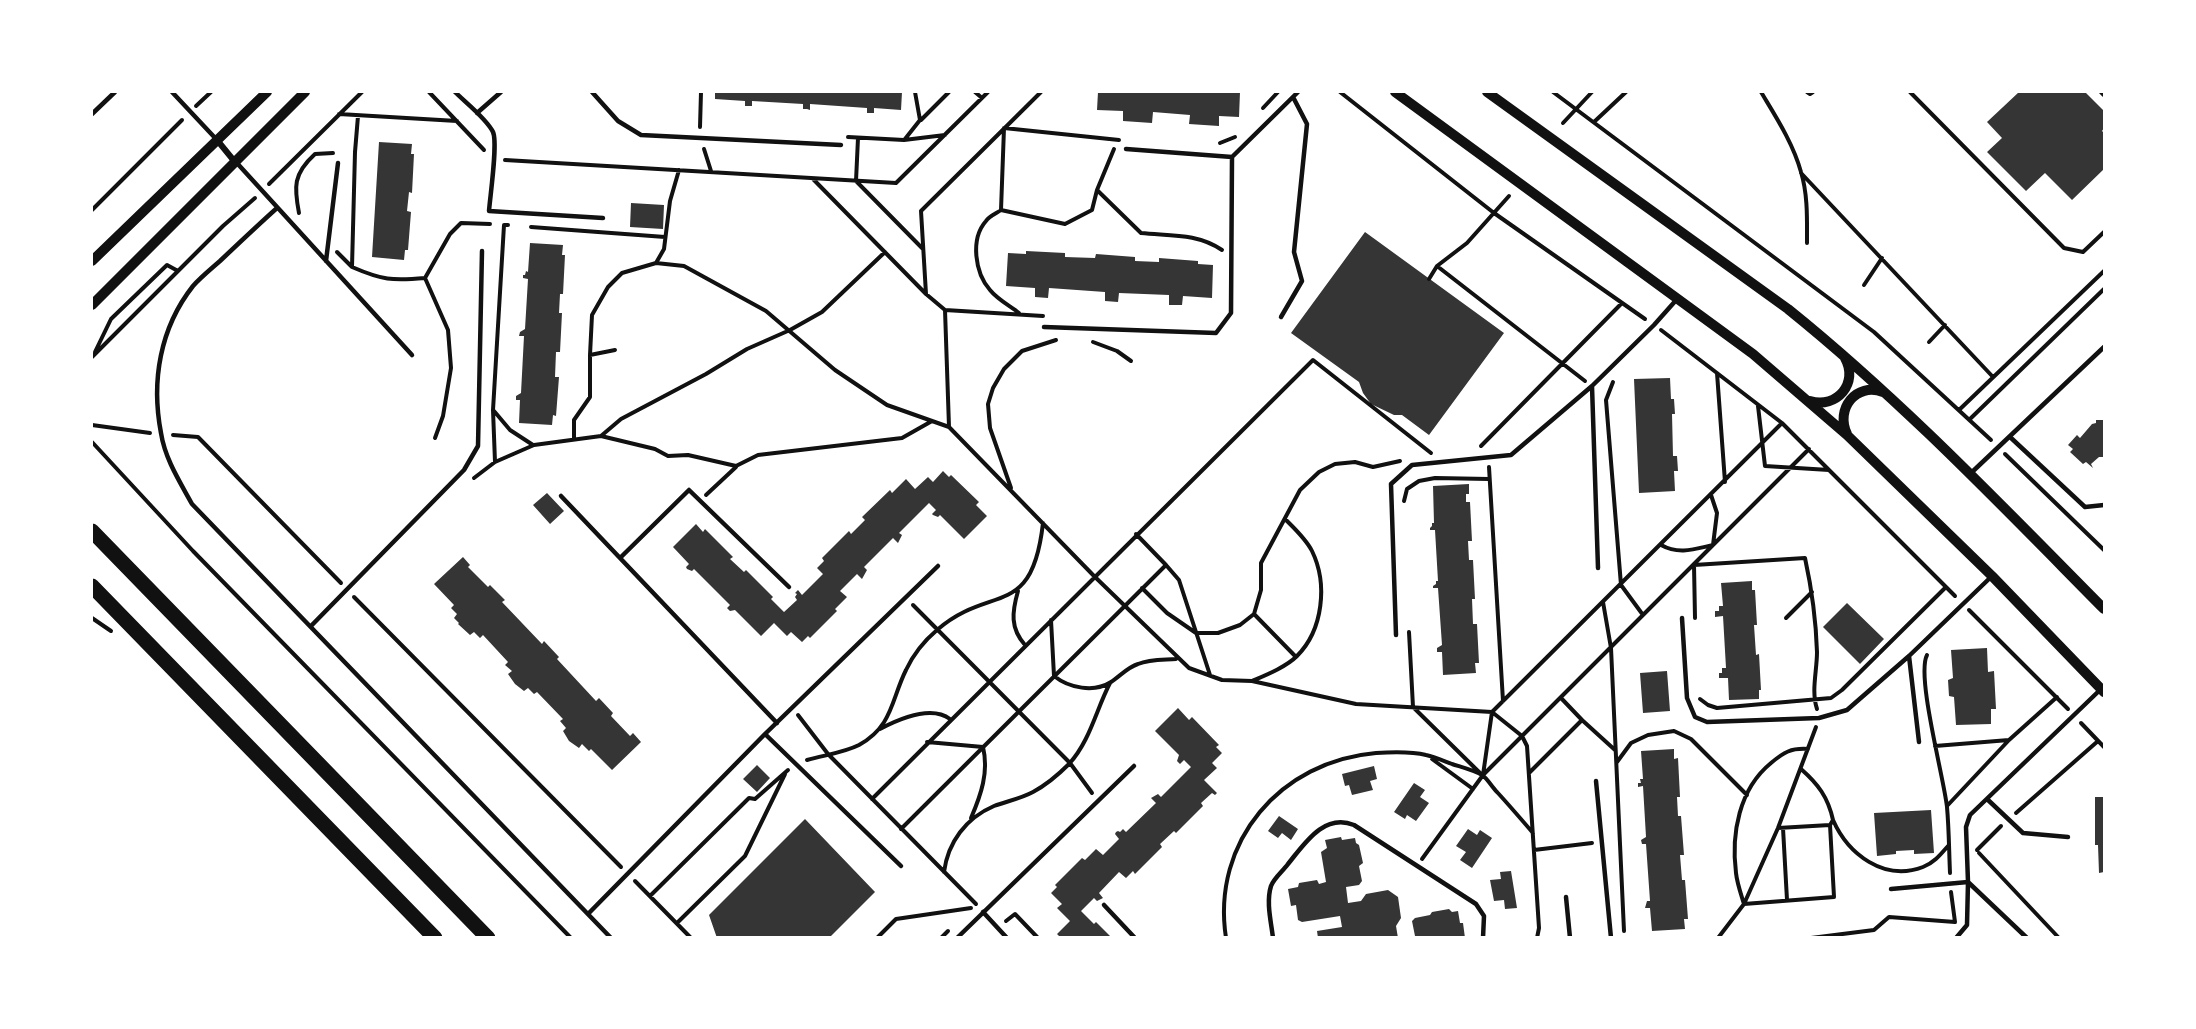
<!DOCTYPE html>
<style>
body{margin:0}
#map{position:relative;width:2196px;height:1029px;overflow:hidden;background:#fff;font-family:Lato,sans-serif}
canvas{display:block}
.frame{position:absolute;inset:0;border:93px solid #fff;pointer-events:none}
</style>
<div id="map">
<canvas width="2196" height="1029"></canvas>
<div class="frame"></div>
</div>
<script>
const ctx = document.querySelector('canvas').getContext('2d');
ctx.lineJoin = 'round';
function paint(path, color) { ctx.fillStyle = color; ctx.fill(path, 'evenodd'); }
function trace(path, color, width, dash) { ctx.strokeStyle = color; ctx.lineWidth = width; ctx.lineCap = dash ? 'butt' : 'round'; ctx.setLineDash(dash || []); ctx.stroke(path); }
const building = new Path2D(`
 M715 92H902L901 110 874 108V113H867V108L810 104V110L807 109H803V104L752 101V106H745V101L715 99Z
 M1098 92H1240L1239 117 1219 116V126L1189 124 1190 115 1153 112 1152 123 1123 121V111L1097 110Z
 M2019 92H2085L2104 111V128L2102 131 2104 133V169L2072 200 2045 173 2026 191 1987 152 2002 138 1987 122Z
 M379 142 412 144 411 154H414L412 193 409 192 407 211 411 212 408 250H405L404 260 372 257Z
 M631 203 664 205 663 229 630 227Z
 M1365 232 1504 333 1429 435 1402 415H1394L1371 404 1363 393 1359 382 1291 333Z
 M530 243 563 245 562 255H565L563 294H560L559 313H562L560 352H556L555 377H559L556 416 553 415 552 425 519 423 520 400H516V396L521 393 524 336H519L520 332 525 329 528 279 523 278V275H525L526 271 528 272Z
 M1026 251 1065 253V257L1095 258 1096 254 1135 257V261L1159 262V258L1198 261V264L1213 265 1212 298 1183 296 1182 305H1169V295L1119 293 1118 302 1105 301V292L1049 288 1048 298 1035 297V288L1006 286 1008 253 1026 254Z
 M1670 378 1671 399H1674L1675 414H1672L1673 456H1677L1678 471H1674L1675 491 1639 493 1634 379Z
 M2096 420H2104V457H2099L2091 464 2093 468 2086 462 2083 464 2070 452 2073 449 2068 445 2077 435 2080 438 2092 424 2096 423Z
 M943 471 949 477 951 475 979 502 976 505 987 516 964 539 940 515 938 517 933 515 932 514 936 510 929 503 899 533 902 535 898 543 893 538 864 567 867 570 862 579 857 574 840 591 847 597 835 609 837 611 810 638 808 636 802 642 791 632 787 636 774 623 761 636 735 610 730 611 727 608 730 605 694 569 692 571 687 569 686 567 689 564 673 547 696 524 703 532 705 529 733 557 730 559 744 572 746 570 773 597 771 599 784 612 797 600 795 597 797 594 795 593 798 590 802 595 823 574 817 568 824 561 822 558 849 531 851 534 865 520 862 517 890 490 892 493 906 479 915 489 928 477 933 482Z
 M1469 484V494H1466V502H1470L1472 541H1468L1469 560H1473L1475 599H1472L1473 624H1477L1479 663H1475L1476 673 1443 675 1442 652H1437V648L1442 645 1438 588H1433V586L1436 584V581H1438L1435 530H1430V528L1432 526V523H1434L1433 486Z
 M547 493 564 511 550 524 533 505Z
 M463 557 470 565 468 567 488 587 490 585 505 600 502 602 542 644 544 641 559 657 557 659 596 701 599 698 613 713 611 716 630 736 633 733 641 742 612 770 591 749 589 751 582 744 579 748 569 741 563 731 566 728 560 721 563 719 537 692 534 694 528 688 524 691 515 684 508 674 512 671 505 665 508 662 483 635 480 638 474 632 470 635 458 624 459 623 454 618 457 614 451 608 454 605 434 584Z
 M1752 581V590H1755L1757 625H1754L1756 655 1759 654 1761 690H1759V699L1729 700 1728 678H1719V673H1722V668H1726L1723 616 1715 617V611H1719V606H1723L1721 583Z
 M1847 603 1884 639 1860 664 1823 627Z
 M1987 648 1988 672 1994 671 1996 709H1991V724L1956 725 1954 697 1949 696 1948 680 1953 678 1951 650Z
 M1667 671 1670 711 1643 713 1640 673Z
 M1178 708 1189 720 1192 717 1219 745 1216 747 1222 753 1212 763 1217 768 1204 780 1217 793 1215 795 1212 793 1201 803 1203 806 1176 833 1174 831 1160 844 1162 847 1135 874 1133 871 1126 878 1119 872 1099 893 1103 898 1097 901 1094 898 1081 911 1094 924 1096 922 1112 938H1061L1057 934 1070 921 1057 908 1062 904 1051 893 1057 887 1055 885 1082 858 1085 860 1096 849 1103 855 1119 839 1115 834 1116 832 1118 831 1120 832 1123 829 1126 832 1156 803 1151 798 1158 794 1161 797 1191 767 1184 760 1180 764 1177 761 1179 755 1155 731Z
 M1674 749V759L1678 758 1680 797H1677L1678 816H1681L1684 855H1680L1682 880H1685L1688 919H1684L1685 929 1652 931 1650 908H1645L1647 901H1650L1646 844H1642L1641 840 1646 837 1643 786 1638 787V783H1641L1640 779H1643L1641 751Z
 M757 765 770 778 757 792 743 779Z
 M1374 766 1377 779 1370 781 1373 790 1352 795 1349 785 1345 786 1342 774Z
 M1414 783 1425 790 1420 797 1429 803 1416 821 1407 815 1405 819 1394 812Z
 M2095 797H2104V872L2099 873 2098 845H2095Z
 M1931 810 1934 853 1914 854V850L1896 851V854L1877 856 1874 813Z
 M1279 816 1298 829 1291 840 1282 833 1278 838 1268 831Z
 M805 819 875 892 829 938H717L709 915Z
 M1468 829 1477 835 1480 830 1492 838 1472 868 1460 860 1466 852 1456 846Z
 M1341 837 1342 840 1355 838 1356 843 1359 845 1363 863 1359 866 1362 881 1359 885 1346 887 1348 903 1361 901 1366 894 1388 890 1398 897 1401 918 1396 926 1398 938H1318L1317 931 1342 927 1340 916 1302 922 1298 920 1296 905 1291 906 1288 889 1298 887 1299 883 1317 880 1319 884 1326 882 1321 852 1327 848 1325 840Z
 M1511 871 1517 908 1505 909 1504 900 1494 901 1490 880 1501 879 1500 872Z
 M1449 909 1452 912 1458 911 1460 923H1463L1465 938H1411L1415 936 1412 921 1415 918 1430 915 1432 912Z`);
const path = new Path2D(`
 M429 92 484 150
 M975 92 982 98
 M1041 92 921 211 926 294 945 310 949 427 1094 576 1189 668 1222 680 1252 681 1356 704 1492 712 1522 736 1809 449
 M1340 92 1494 213 1645 319
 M1553 92 1874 332 1991 440
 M1761 92C1776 117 1793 143 1801 172 1808 195 1807 220 1807 243
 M1807 92 1810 94 1813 92
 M1910 92 2064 248 2083 252 2104 232
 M196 106 211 92
 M1263 108 1278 92
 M339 114 457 121
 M358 116 355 152 352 267C382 280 392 281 425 278
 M921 120 949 92
 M1594 122 1626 92
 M1563 123 1592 92
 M700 127 701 92
 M848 137 904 140 945 135
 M858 138 856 181 922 248
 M905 139 920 120 915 92
 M1220 143 1235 137
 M704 149 711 171
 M1114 149 1097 190 1141 233C1170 236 1197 233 1222 250
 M505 160 896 183 988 92
 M1801 173 1993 377
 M813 179 926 294
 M269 184 362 92
 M92 210 182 120
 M1001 210 1004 128 1119 140
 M299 213C294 187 293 174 315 154L333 153
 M531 227 665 237
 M337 252 351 266
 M656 263 684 266 766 311 835 370 887 405 949 427
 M1437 266 1467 243 1509 196
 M425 278 448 330 451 368 443 416 435 438
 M425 278 450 234 461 223 490 224
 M1429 279 1437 266 1585 381
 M1864 285 1882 258
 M945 310 1043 316
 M1019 313C1010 306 997 299 990 290 975 273 970 239 986 221 989 216 997 213 1001 210L1065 224 1092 210 1097 190
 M1661 330 1782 423 1955 596
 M1093 342 1117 351 1131 361
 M1929 342 1945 325
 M95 352 111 319 167 265 178 271
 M590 355 592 315 608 287 622 273 656 263 664 249 670 201 679 170
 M92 357 223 226 255 198
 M1717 373 1725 482
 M1613 382 1606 400 1621 585 1643 615
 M1758 406 1765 466 1829 470
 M1959 410 2104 271
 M494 411 510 430 533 445
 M1970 419 2104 289
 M92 425 150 433
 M173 435 198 437 341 583
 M601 436 621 419 706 374 747 349 790 330 822 312 885 252
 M574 438V420L590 397V355L615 350
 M92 442 193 551 571 938
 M1481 446 1621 304
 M2005 454 2104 550
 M495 462 493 410 504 225H508
 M1489 467 1503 701
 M474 478 495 462 534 445 601 436 655 449 668 456 688 455 736 466 758 455 902 438 932 421
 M1011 488 990 428 988 404 993 388 1004 369 1022 351 1056 340
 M706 495 736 467
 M1404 501 1407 489 1419 481 1435 478 1489 479
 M1136 534 1166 565
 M1661 545C1679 555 1695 549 1713 545L1717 513 1711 495
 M1142 588 1167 613 1196 633H1218L1240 625 1254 614 1261 590V563L1300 490 1319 472 1335 464 1355 462 1373 467 1400 461
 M1018 591C1012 612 1010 628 1025 645
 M354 597 621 867
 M1603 602 1611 648 1624 931
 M913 605 1070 763 1092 793
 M1969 610 2068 709
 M1254 614 1296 657
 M92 618 111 631
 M1695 618 1694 565 1805 558C1812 590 1816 620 1817 652 1817 671 1811 691 1817 709
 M1786 618 1812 592
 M1051 620 1054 676C1069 688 1094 693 1111 682 1120 676 1128 667 1138 664 1150 659 1164 660 1176 659
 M1409 632 1413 707 1480 773
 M1927 655C1916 676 1944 778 1947 807 1949 829 1949 851 1950 873
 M1252 681C1266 675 1286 667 1297 656 1323 630 1328 584 1312 551 1306 539 1295 529 1285 519
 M1700 699 1708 705 1717 708 1831 698 1842 690 1946 587
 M798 715 828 754 976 904
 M1582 720 1615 750
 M2081 723 2104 747
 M880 729C899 719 931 705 950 719
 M927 742 983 747C989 772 981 795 971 818
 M1935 746 2009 740
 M1432 759 1473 789
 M807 760C824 755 843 753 859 745 893 726 891 700 906 670 913 655 924 641 937 630 991 583 1032 621 1043 523
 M1617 762 1631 743 1648 735 1674 731 1691 739 1747 795
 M1801 769C1818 784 1828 797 1833 820L1830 825
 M1529 773 1582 720 1561 698
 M1483 775 1492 712 1782 423
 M872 799 1313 360 1431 453
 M1947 806 2009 740 2057 697
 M2016 813 2098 741
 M1833 820C1848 854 1884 882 1923 867 1934 863 1941 854 1948 846
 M1778 828 1830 825 1834 897 1744 904C1741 894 1737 883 1736 873 1731 834 1739 789 1771 763 1784 752 1791 748 1808 749
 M1783 828 1787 900
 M901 829 1166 565 1179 580 1210 675
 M1534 850 1592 843
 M1977 850 2001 826
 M1979 853 2059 938
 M1422 859 1483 775 1522 736 1527 746 1539 928 1537 938
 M944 872C948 842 966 818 994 806 1007 801 1020 799 1033 792 1046 785 1058 775 1069 764 1090 741 1096 710 1110 683
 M635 881 691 938
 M650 896 749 798 755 799 788 770
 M1006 921 1015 914 1038 938
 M677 923 745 856 785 774
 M877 938 896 919 971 908
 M914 938H917
 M941 938 948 931
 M1226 938C1211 841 1281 761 1376 753 1392 752 1410 751 1426 755 1435 757 1444 761 1452 764 1461 767 1473 770 1482 775 1487 778 1492 787 1497 792 1509 805 1521 819 1533 833
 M1718 938 1744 904 1778 828 1816 727
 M1811 938 1874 930 1889 917 1955 922 1951 892`);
const service = new Path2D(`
 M172 92 217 140
 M455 92C465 102 487 119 493 132 498 143 490 197 489 211L603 218
 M592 92 618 121 641 135 841 145
 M2101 92 2104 95
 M477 113 501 92
 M92 114 115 92
 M1126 149 1232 157
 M236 162 412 355
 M277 208C258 225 239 243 220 261 211 269 201 277 193 286 160 328 151 381 161 433 165 459 180 482 192 504L611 938
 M326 261 338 163
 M1281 317 1302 281 1294 252 1307 124 1293 97
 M1044 327 1216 333 1231 313 1232 157 1298 92
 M1592 386 1598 568
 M2010 437 2085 507 2104 505
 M1971 473 2104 347
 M561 496 777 723
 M620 558 689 490 789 587
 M1682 618 1687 698 1695 717 1707 722 1819 718 1847 710 1909 656 1992 576
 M311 626 464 470 478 446 482 251
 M1396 635 1391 484 1412 465 1511 455 1592 386 1654 325 1678 298
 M1909 656 1919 742
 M765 734 901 866
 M1596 781 1611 938
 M1987 799 2023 833 2068 837
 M1891 889 1968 882 1967 925 1956 938
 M1566 897 1570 938
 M1104 905 1135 938
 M983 912 1007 938
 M588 914 765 734 938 566
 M957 938 1134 766
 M1273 938C1271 921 1266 902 1271 886 1274 878 1283 871 1288 864 1305 843 1324 813 1354 825L1476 904 1484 916 1483 938
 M2027 938 1968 882 1966 827 1970 815 2101 689`);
const minor = new Path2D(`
 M217 140 235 162`);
const tertiary = new Path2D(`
 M1395 92 1753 354 1847 435 1992 576 2104 692
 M1487 92 1788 309C1901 400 2002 506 2104 609
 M92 261 267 92
 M92 305 305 92
 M1810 401C1837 409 1859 383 1845 358
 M1847 434C1835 409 1856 382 1883 392`);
const primary = new Path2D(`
 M92 531 488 938
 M92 586 435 938`);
paint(building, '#353535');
trace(path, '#111', 4);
trace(service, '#111', 4.5);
trace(minor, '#111', 6);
trace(tertiary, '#111', 10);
trace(primary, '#111', 15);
</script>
